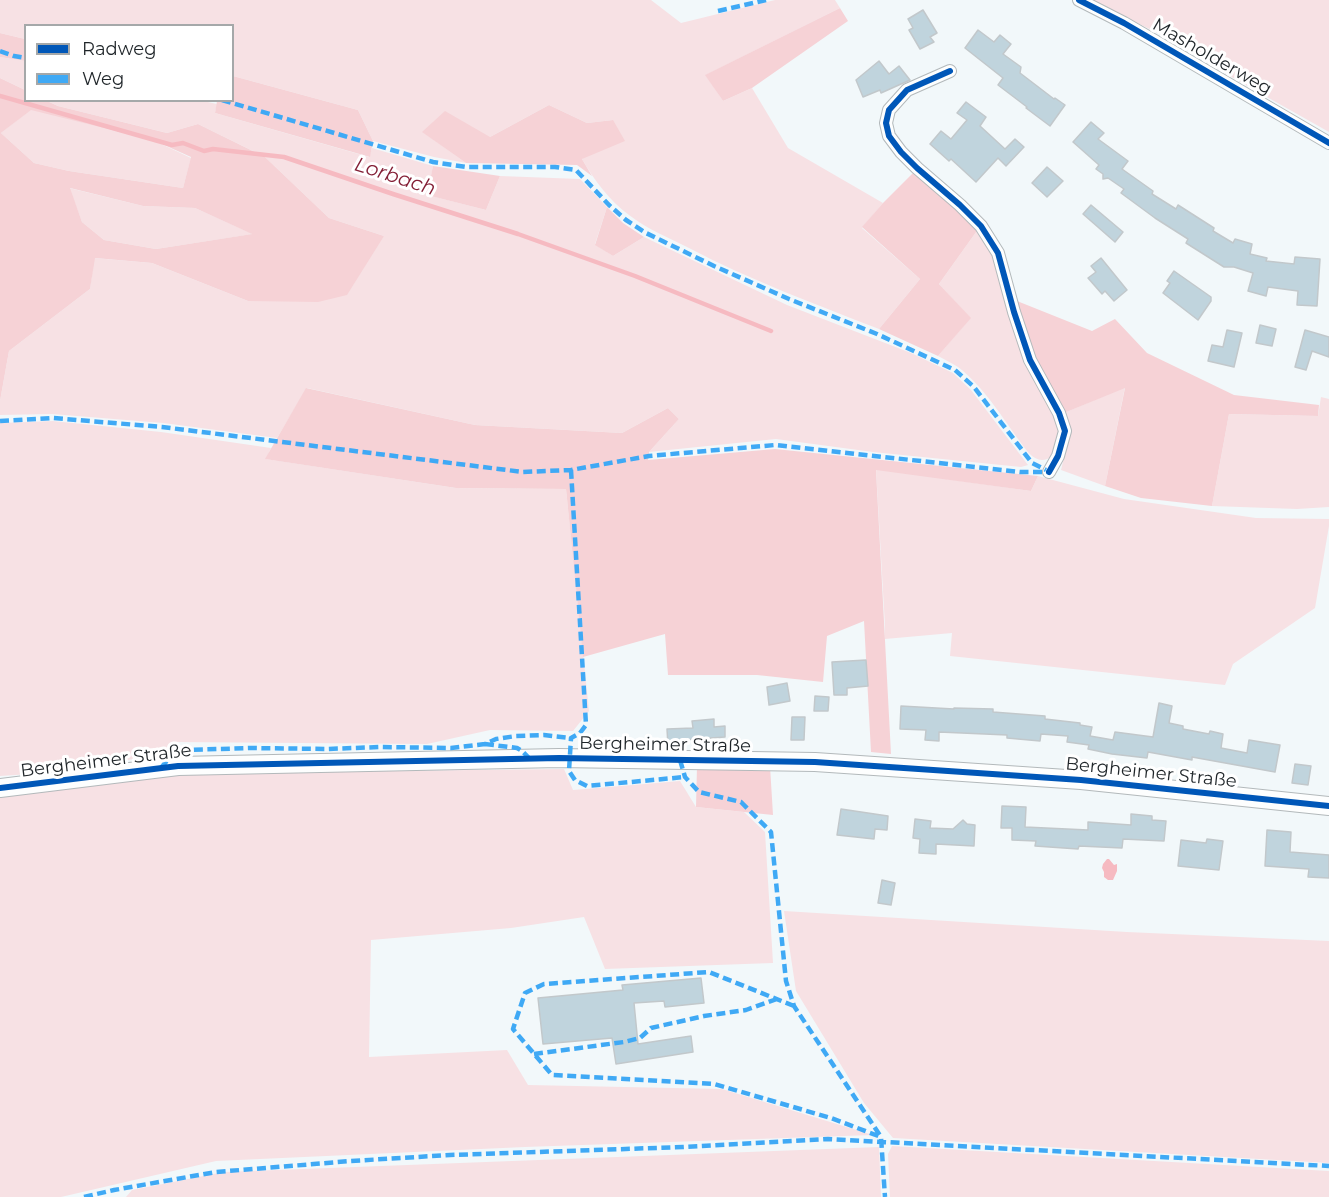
<!DOCTYPE html>
<meta charset="utf-8">
<style>
body{margin:0}
#map{position:relative;width:1329px;height:1197px;overflow:hidden;background:#f2f8fa;font-family:Montserrat,sans-serif}
canvas{display:block}
.legend{position:absolute;left:24px;top:24px;width:210px;height:78px;box-sizing:border-box;background:#fff;border:2px solid #a5a8a9;margin:0;padding:8px 10px;list-style:none;font-size:18px;color:#1f2529}
.legend li{display:flex;align-items:center;gap:12px;height:30px}
.legend b{width:30px;border:2px solid #a5a8a9}
</style>
<div id="map">
<canvas width="1329" height="1197"></canvas>
<ul class="legend">
<li><b style="height:8px;background:#0057b8"></b>Radweg</li>
<li><b style="height:8px;background:#3fa9f5"></b>Weg</li>
</ul>
</div>
<script>
const ctx = document.querySelector('canvas').getContext('2d');
ctx.lineJoin = 'round';
function paint(path, color) { ctx.fillStyle = color; ctx.fill(path, 'evenodd'); }
function trace(path, color, width, dash) { ctx.strokeStyle = color; ctx.lineWidth = width; ctx.lineCap = dash ? 'butt' : 'round'; ctx.setLineDash(dash || []); ctx.stroke(path); }
function label(font, color, halo, rows, align = 'center') {
  ctx.font = font + ' Montserrat,sans-serif'; ctx.lineWidth = 6; ctx.setLineDash([]); ctx.textBaseline = 'middle'; ctx.strokeStyle = halo; ctx.fillStyle = color; for (const [text, x, y, turn = 0] of rows) {
    ctx.save(); ctx.translate(x, y); ctx.rotate((+turn || 0) * Math.PI / 180); ctx.textAlign = isNaN(turn) ? turn : align; if (halo) ctx.strokeText(text, 0, 0); ctx.fillText(text, 0, 0); ctx.restore();
  }
}
const green = new Path2D(`
 M0 0H651L681 23 775 0H835L840 8 706 75 723 101 752 88 788 148 883 203 862 228 920 279 879 329C815 304 750 280 689 248 669 238 647 229 629 215 609 200 594 180 582 159L613 120 587 123 549 105 490 137 423 132 466 163 434 157 373 141 358 110 233 76 232 26H26L25 39 0 33Z
 M1090 0H1329V132L1228 75 1170 39Z
 M0 57 25 61V90L0 78Z
 M47 101H203L217 104 215 113 369 157 372 148 433 166 428 195 486 210 500 176 580 179 607 207 595 244 613 256 644 237 787 305 911 353 953 373 971 390 1028 465 1021 467 873 452 776 439 649 452 679 419 668 408 622 433 475 425 307 388 277 438 163 423 52 414 0 415V401L9 351 90 289 94 258 152 263 248 301 384 236 329 218 265 157 198 124 167 133 58 106Z
 M31 109 153 140 191 158 183 188 69 171 34 163 1 133Z
 M69 188 143 206 195 208 253 234 156 249 104 240 82 222Z
 M979 228 996 256 1062 431C1058 442 1056 460 1042 460 1033 460 1026 450 1021 443 1002 417 984 387 958 367 952 363 945 360 938 356L970 318 939 284Z
 M1125 387 1105 486 1061 470 1070 433 1064 413Z
 M1321 397 1329 399V507L1297 509 1212 506 1229 414 1318 416Z
 M53 421 161 432 271 448 266 459 456 488 566 489 589 711 573 731 490 730 427 744 176 742 155 756 30 774 0 776V423Z
 M876 469 1031 491 1038 476 1124 499 1256 518 1329 519V526L1315 608 1233 664 1225 685 950 656 952 633 885 639V626Z
 M564 769 573 790 680 781 696 807 744 812 765 832 773 963 605 969 584 917 511 928 371 940 369 1057 507 1050 528 1085 722 1089 873 1135 525 1147 216 1161 61 1197H0V793L191 773Z
 M784 911 1127 932 1329 941V1163L893 1138 864 1103 796 991Z
 M892 1146 1329 1171V1197H890L888 1154Z
 M879 1147 881 1197H126L132 1190 224 1172Z`);
const forest = new Path2D(`
 M840 8 848 21 752 88 723 101 705 75Z
 M0 33 25 39V61L0 57Z
 M233 76 358 110 373 141 370 157 215 113 217 101 232 100Z
 M0 78 25 90 26 100 47 101 58 106 167 133 198 124 265 157 329 218 384 236 347 295 318 302 248 301 152 263 95 258 90 289 9 351 0 401ZM31 110 153 140 191 157 183 188 69 171 34 163 1 133ZM70 188 143 206 195 208 252 234 156 249 104 240 82 222Z
 M549 105 587 123 613 120 625 141 582 159 592 176 577 165 466 163 422 132 445 111 490 137Z
 M433 166 500 176 486 210 427 195Z
 M915 171 979 228 939 284 971 318 938 356 879 329 920 279 862 227 883 203Z
 M607 207 623 223 644 237 613 256 595 245Z
 M1017 301 1092 331 1115 319 1147 353 1234 395 1319 405 1318 416 1229 414 1212 506 1141 498 1105 486 1125 388 1064 413 1032 357Z
 M306 388 475 425 622 433 668 408 679 419 649 452 648 460 775 449 1038 476 1031 491 876 470 891 754 871 752 864 621 827 636 823 682 757 675H668L665 634 583 657 566 489 456 488 265 459Z
 M697 766H770L773 815 696 807Z`);
const water = new Path2D(`
 M1107 859H1109L1114 865 1117 864V871L1113 880H1108L1104 877V872L1102 868 1103 864Z`);
const stream = new Path2D(`
 M0 96 172 145 183 143 204 151 213 149 284 157 393 194 518 234 635 276 771 331`);
const building = new Path2D(`
 M923 10 937 33 930 37 934 42 920 49 909 30 913 28 908 19Z
 M978 30 994 42 1000 35 1011 44 1003 54 1021 67 1020 73 1054 99 1055 98 1065 105 1050 126 1026 108 1027 107 998 85 1003 78 965 48Z
 M879 61 889 74 899 66 910 80 881 93 880 90 863 97 856 80Z
 M966 102 986 117 980 126 1005 149 1015 139 1024 147 1006 166 998 158 976 182 951 159 949 161 930 144 941 131 951 139 967 120 957 113Z
 M1091 122 1104 133 1098 139 1128 161 1122 169 1153 191 1152 194 1176 209 1178 205 1214 228 1213 231 1233 243 1235 239 1252 244 1250 254 1267 258 1266 261 1294 264 1295 257 1320 259 1317 306 1297 305 1298 291 1268 287 1266 296 1248 291 1253 273 1234 267H1224L1186 243 1188 239 1155 218 1121 193 1124 189 1108 178 1103 179V174L1096 169 1099 165 1073 142Z
 M1047 167 1063 181 1047 197 1032 183Z
 M1091 205 1123 232 1115 242 1083 214Z
 M1101 258 1127 290 1114 301 1105 291 1102 294 1088 278 1096 272 1091 266Z
 M1174 271 1211 297V301L1198 320 1163 293 1170 283 1167 281Z
 M1260 325 1276 329 1272 346 1256 343Z
 M1227 330 1242 333 1234 367 1208 361 1212 345 1223 347Z
 M1305 330 1329 337V357L1312 351 1306 370 1295 367Z
 M866 660 868 686 847 688V695H834L832 662Z
 M787 683 790 701 769 705 767 687Z
 M815 696 829 697 828 711H814Z
 M1159 703 1172 706 1169 723 1183 726V729L1209 734 1210 731 1223 734 1221 748 1247 753 1249 740 1280 745 1275 772 1192 757V760L1148 752 1147 758 1112 754 1088 749 1089 745 1067 742 1068 736 1041 734 1040 741 1007 738V735L939 732V741L925 740 926 730 900 729 901 706 954 709V708L993 709V712L1045 716V719L1080 723V725L1092 727 1090 736 1113 740 1115 732 1153 737Z
 M792 717H805L804 740H791Z
 M714 719V727L725 726V737L683 740V745L668 746 667 729 693 728 692 721Z
 M1295 764 1311 766 1308 785 1292 783Z
 M1002 806 1026 807 1025 827 1088 830V822L1131 825V814L1152 816V820L1166 821 1164 841 1123 839 1122 848 1079 846 1078 849 1035 846 1036 841 1012 840V828H1001Z
 M841 809 888 816 887 830 875 829 874 839 837 835Z
 M915 819 931 821 930 828 953 829 963 820 967 824 975 825 974 846 936 844V854L919 853 920 839 913 838Z
 M1267 830 1291 832 1290 852 1329 855V878L1308 877 1309 869 1265 866Z
 M1207 839 1223 841 1219 870 1178 866 1181 840 1206 843Z
 M882 880 895 883 891 905 878 903Z
 M701 978 704 1003 665 1007 664 1001 634 1003 638 1044 691 1036 693 1052 616 1064 612 1038 543 1044 538 998 623 990 622 985Z`);
const street = new Path2D(`
 M1079 0 1124 23 1329 143
 M950 71 907 90 889 110 886 123 889 136 901 152 917 168 960 205 981 226 998 253 1014 312 1030 360 1059 413 1065 431 1058 456 1049 472`);
const secondary = new Path2D(`
 M0 788 178 766 559 758 815 762 1081 780 1329 806`);
const quiet = new Path2D(`
 M718 11 766 0
 M0 51 14 56 26 58
 M222 100 433 162 466 167H555L576 170 609 205 626 220 646 233 714 266 789 299 877 334 955 370 974 387 1032 463 1046 470
 M0 421 53 418 162 427 523 472 571 470 649 456 775 445 1020 472H1049
 M571 470 586 725 580 733 571 738 569 771 575 780 587 786 685 777
 M485 744 517 748 522 751 529 758
 M680 760 685 777 699 792 741 802 771 832 786 981 794 1006 881 1137 885 1197
 M161 768 173 753 184 750 252 748 326 749 381 747 451 748 485 744 496 739 516 736 544 735 571 738
 M794 1006 709 972 544 984 525 993 513 1029 552 1075 714 1084 831 1118 881 1137
 M534 1054 624 1042 640 1038 651 1028 704 1016 746 1010 777 999
 M84 1197 114 1190 216 1172 351 1161 450 1155 683 1147 828 1139 1329 1166`);
const cycleway = new Path2D(`
 M1079 0 1124 23 1329 143
 M950 71 907 90 889 110 886 123 889 136 901 152 917 168 960 205 981 226 998 253 1014 312 1030 360 1059 413 1065 431 1058 456 1049 472
 M0 788 178 766 559 758 815 762 1081 780 1329 806`);
const streetNames = [
 ["Masholderweg",1212,57,30],
 ["Bergheimer Straße",665,745,1],
 ["Bergheimer Straße",106,761,-7],
 ["Bergheimer Straße",1151,773,6]
];
const waterNames = [
 ["Lorbach",395,177,18]
];
paint(green, '#f7e1e4');
paint(forest, '#f6d2d6');
paint(water, '#f6bac1');
trace(stream, '#f6bac1', 4.5);
paint(building, '#c0d4dd');
trace(building, '#c2c8cb', 1.5);
trace(street, '#b3b9bb', 14);
trace(secondary, '#b3b9bb', 20);
trace(street, '#fdfefe', 12);
trace(secondary, '#fdfefe', 18);
trace(quiet, '#3fa9f5', 4.5, [9, 4.5]);
trace(cycleway, '#0057b8', 6);
label('18px', '#1f2529', '#fff', streetNames);
label('italic 20px', '#841f36', '#fff', waterNames);
</script>
